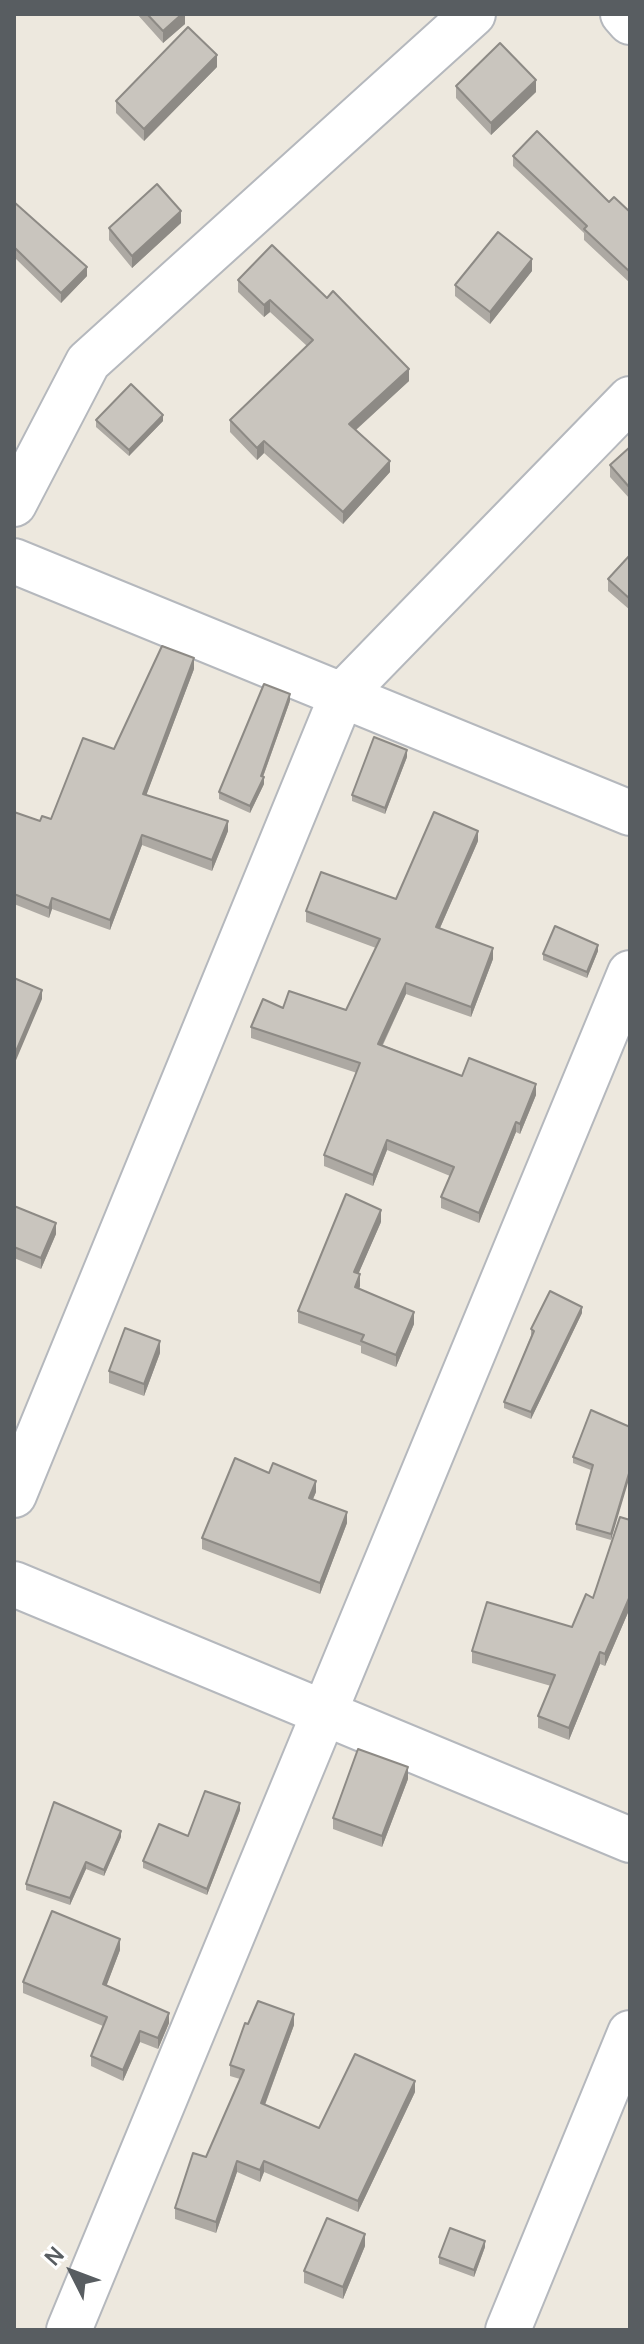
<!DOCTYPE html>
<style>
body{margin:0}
#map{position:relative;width:644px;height:2344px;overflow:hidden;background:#ede8de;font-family:Manrope,sans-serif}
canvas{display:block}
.frame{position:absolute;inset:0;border:16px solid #585d61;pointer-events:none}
.north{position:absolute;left:32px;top:2232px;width:80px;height:80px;-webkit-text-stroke:6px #fff;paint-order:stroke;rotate:312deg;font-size:22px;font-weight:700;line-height:32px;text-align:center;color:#585d61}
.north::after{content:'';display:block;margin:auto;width:28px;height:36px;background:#585d61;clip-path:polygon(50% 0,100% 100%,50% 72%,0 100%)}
</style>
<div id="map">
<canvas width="644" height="2344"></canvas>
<div class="frame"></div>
<div class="north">N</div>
</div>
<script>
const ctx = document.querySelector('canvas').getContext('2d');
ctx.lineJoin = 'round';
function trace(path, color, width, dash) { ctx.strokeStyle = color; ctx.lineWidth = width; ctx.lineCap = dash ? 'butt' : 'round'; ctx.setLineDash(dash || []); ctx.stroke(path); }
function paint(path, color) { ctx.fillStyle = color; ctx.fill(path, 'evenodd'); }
const minor = new Path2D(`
 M623 14 630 22
 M14 504 88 362 473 14
 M14 561 630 813
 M14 1495 342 695 630 399
 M14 1584 630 1840
 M69 2330 630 973
 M508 2330 630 2033`);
const wall = new Path2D(`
 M137 14H185V24L163 43Z
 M217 67 144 141 116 113V101Z
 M456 86 536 92 491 135 456 98Z
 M513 156 630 212V283L584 240V233L513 166Z
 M14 202 87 276 61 303 14 257Z
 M181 223 132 268 109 240V228Z
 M532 271 490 324 455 296V285Z
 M238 280 409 381 356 430 390 472 343 524 264 453 257 460 230 432V420L307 346 270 312 264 317 238 292Z
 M96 420 163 421 129 456 96 427Z
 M630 447V499L610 477V465Z
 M630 555V610L608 591V579Z
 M194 669 146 795 228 831 212 871 142 845 110 930 52 909 49 918 14 904V812L40 821 51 819 114 749Z
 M290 701 263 777 264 784 250 813 219 799V792Z
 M407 757 385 814 352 801V795Z
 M478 841 440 928 493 959 471 1017 406 994 383 1045 462 1076 536 1095 520 1134 516 1132 479 1223 441 1208V1197L450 1176 387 1150 373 1186 324 1166V1155L357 1073 251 1038V1027L283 1008 346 1010 376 948 306 922V911L396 899Z
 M598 951 587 978 543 960V954Z
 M14 1206 56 1234 41 1269 14 1258Z
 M381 1222 358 1274 360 1286 359 1289 414 1324 396 1367 361 1353V1346L298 1323V1311Z
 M582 1313 531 1419 504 1408V1402L531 1336V1329Z
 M160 1353 144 1396 109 1383V1371Z
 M630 1427 611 1540 576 1530V1524L591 1470 573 1463V1457Z
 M316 1492 313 1499 347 1523 320 1594 202 1549V1538Z
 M630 1520V1608L605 1666 600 1664 569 1740 538 1728V1716L551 1686 472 1663V1651L572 1627 593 1598Z
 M408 1779 382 1847 333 1829V1818Z
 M240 1810 207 1895 143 1868V1861Z
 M121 1837 104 1876 86 1869 70 1905 26 1890V1884Z
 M120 1950 106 1986 169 2023 158 2049 140 2042 123 2081 91 2066V2056L103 2026 23 1993V1982Z
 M248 2024 294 2025 265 2105 319 2128 415 2092 358 2212 264 2172 260 2182 237 2172 216 2233 175 2219V2208L206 2157 240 2079 230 2076V2065Z
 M365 2246 343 2299 304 2283V2271Z
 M485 2247 474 2277 439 2264V2257Z`);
const shadedWall = new Path2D(`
 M182 14H185V24L163 43V31Z
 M217 55V67L144 141V129Z
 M536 80V92L491 135V123Z
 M181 211V223L132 268V256Z
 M532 259V271L490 324V312Z
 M87 267V276L61 303V293Z
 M270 300V312L264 317V305Z
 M409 369V381L349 436V424Z
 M163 415V421L129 456V450Z
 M264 441V453L257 460V448Z
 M390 461V472L343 524V512Z
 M194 658V669L143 804V794Z
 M290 694V701L261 782V776Z
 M407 750V757L385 814V808Z
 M264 777V784L250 813V806Z
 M228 821V831L212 871V860Z
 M478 831V841L436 937V927Z
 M142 835V845L110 930V920Z
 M52 898V909L49 918V908Z
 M598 945V951L587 978V972Z
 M493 948V959L471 1017V1007Z
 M406 983V994L378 1054V1044Z
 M42 990V999L14 1065V1056Z
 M536 1084V1095L520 1134V1124Z
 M516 1122V1132L479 1223V1213Z
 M387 1140V1150L373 1186V1175Z
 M381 1210V1222L354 1284V1272Z
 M56 1223V1234L41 1269V1258Z
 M360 1274V1286L355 1299V1287Z
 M582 1307V1313L531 1419V1412Z
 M414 1312V1324L396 1367V1355Z
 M160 1341V1353L144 1396V1384Z
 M630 1470V1476L611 1540V1534Z
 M316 1481V1492L309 1508V1498Z
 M347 1512V1523L320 1594V1583Z
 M630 1596V1608L605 1666V1654Z
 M600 1652V1664L569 1740V1728Z
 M408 1767V1779L382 1847V1836Z
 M240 1803V1810L207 1895V1889Z
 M121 1831V1837L104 1876V1870Z
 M86 1862V1869L70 1905V1898Z
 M120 1939V1950L103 1995V1984Z
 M169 2013V2023L158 2049V2038Z
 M294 2014V2025L261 2115V2103Z
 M140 2031V2042L123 2081V2070Z
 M415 2081V2092L358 2212V2201Z
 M237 2161V2172L216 2233V2222Z
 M264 2161V2172L260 2182V2170Z
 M365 2234V2246L343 2299V2287Z
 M485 2241V2247L474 2277V2270Z`);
const building = new Path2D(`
 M147 14H182L163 31Z
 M188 27 217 55 144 129 116 101Z
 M500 43 536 80 491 123 456 86Z
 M537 131 609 202 614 197 630 212V272L584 229 587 226 513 156Z
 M157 184 181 211 132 256 109 228Z
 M14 202 87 267 61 293 14 247Z
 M498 232 532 259 490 312 455 285Z
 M272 245 327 298 333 291 409 369 349 424 390 461 343 512 264 441 257 448 230 420 313 340 270 300 264 305 238 280Z
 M131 384 163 415 129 450 96 420Z
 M630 447V488L610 465Z
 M630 555V599L608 579Z
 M162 646 194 658 143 794 228 821 212 860 142 835 110 920 52 898 49 908 14 894V812L40 821 42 816 51 819 83 738 114 749Z
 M264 684 290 694 261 776 264 777 250 806 219 792Z
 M374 737 407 750 385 808 352 795Z
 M434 812 478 831 436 927 493 948 471 1007 406 983 378 1044 462 1076 469 1058 536 1084 520 1124 516 1122 479 1213 441 1197 454 1167 387 1140 373 1175 324 1155 360 1063 251 1027 263 999 283 1008 289 991 346 1010 380 939 306 911 321 872 396 899Z
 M555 926 598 945 587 972 543 954Z
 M14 978 42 990 14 1056Z
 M346 1194 381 1210 354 1272 360 1274 355 1287 414 1312 396 1355 361 1341 364 1335 298 1311Z
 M14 1206 56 1223 41 1258 14 1247Z
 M550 1291 582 1307 531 1412 504 1402 534 1331 531 1329Z
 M125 1328 160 1341 144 1384 109 1371Z
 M591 1410 630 1427V1470L611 1534 576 1524 593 1465 573 1457Z
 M235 1458 269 1473 273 1463 316 1481 309 1498 347 1512 320 1583 202 1538Z
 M620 1517 630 1520V1596L605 1654 600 1652 569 1728 538 1716 555 1675 472 1651 487 1602 572 1627 586 1594 593 1598Z
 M358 1749 408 1767 382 1836 333 1818Z
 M205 1791 240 1803 207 1889 143 1861 159 1824 188 1836Z
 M54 1802 121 1831 104 1870 86 1862 70 1898 26 1884Z
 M52 1911 120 1939 103 1984 169 2013 158 2038 140 2031 123 2070 91 2056 107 2017 23 1982Z
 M258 2001 294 2014 261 2103 319 2128 355 2054 415 2081 358 2201 264 2161 260 2170 237 2161 216 2222 175 2208 193 2153 206 2157 244 2070 230 2065 245 2023 248 2024Z
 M327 2218 365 2234 343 2287 304 2271Z
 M450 2228 485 2241 474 2270 439 2257Z`);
trace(minor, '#b5b8bd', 48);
trace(minor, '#fff', 44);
paint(wall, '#ada9a3');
paint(shadedWall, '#8d8a85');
paint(building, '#c9c5be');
trace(building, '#8d8a85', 2);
</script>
